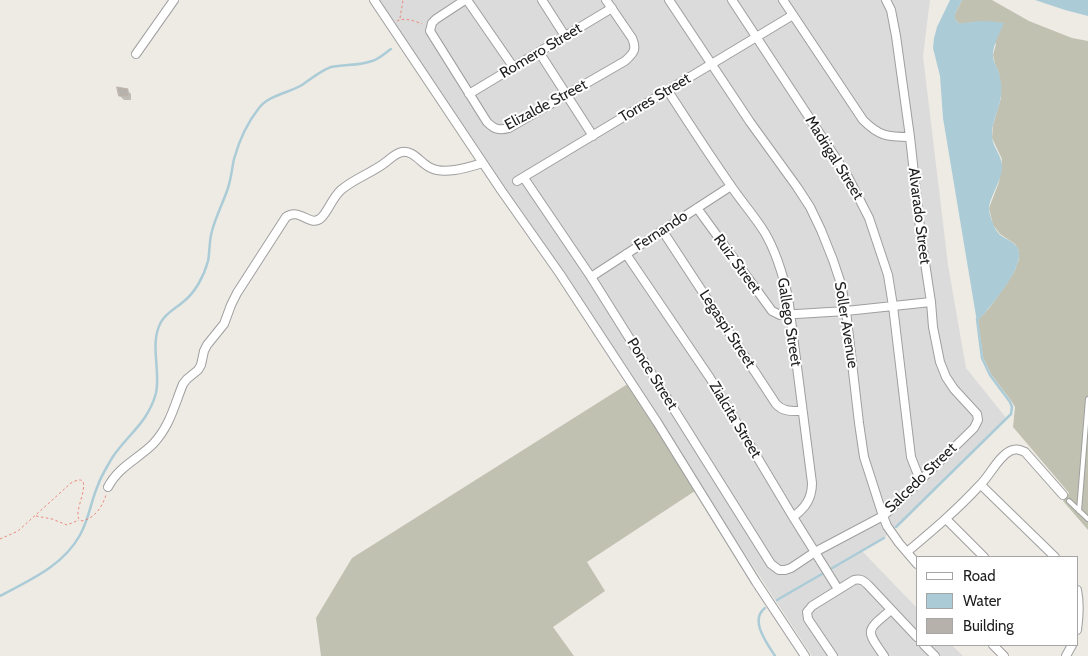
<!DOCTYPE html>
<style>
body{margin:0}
#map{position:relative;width:1088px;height:656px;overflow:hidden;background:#eeebe5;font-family:Cabin,sans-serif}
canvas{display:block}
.legend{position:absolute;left:916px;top:556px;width:162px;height:90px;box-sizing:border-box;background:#fff;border:1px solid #a5a5a5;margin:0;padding:6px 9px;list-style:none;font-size:15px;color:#1e1e1e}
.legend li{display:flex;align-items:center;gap:10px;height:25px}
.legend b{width:25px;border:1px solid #a5a5a5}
</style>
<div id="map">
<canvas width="1088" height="656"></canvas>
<ul class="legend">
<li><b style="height:6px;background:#fff"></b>Road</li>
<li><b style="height:14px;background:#abccd7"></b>Water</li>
<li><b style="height:14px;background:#b7b1ab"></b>Building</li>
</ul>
</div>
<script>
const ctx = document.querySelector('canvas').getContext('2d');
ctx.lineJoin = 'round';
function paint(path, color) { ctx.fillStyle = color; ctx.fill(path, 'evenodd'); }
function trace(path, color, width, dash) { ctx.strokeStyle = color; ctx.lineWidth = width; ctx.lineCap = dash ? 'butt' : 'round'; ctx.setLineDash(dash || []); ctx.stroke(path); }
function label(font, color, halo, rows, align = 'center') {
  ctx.font = font + ' Cabin,sans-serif'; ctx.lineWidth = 4; ctx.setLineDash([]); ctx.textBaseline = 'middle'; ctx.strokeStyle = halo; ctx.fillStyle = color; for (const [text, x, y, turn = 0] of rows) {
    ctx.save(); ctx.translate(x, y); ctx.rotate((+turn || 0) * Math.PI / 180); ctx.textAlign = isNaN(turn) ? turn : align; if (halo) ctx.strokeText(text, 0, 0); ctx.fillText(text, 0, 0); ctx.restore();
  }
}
const residential = new Path2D(`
 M377 0H930L923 56 948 265 966 368 1007 419 896 527 884 538 862 551 917 608V645H952L963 656H812L701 487 634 379Z`);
const construction = new Path2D(`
 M962 0H992L1029 21 1072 38 1088 41V530L1063 501 1069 493 1013 427 1015 407 1012 402 991 374 983 357 978 320 990 307 1006 285 1015 270 1019 259V251L1015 244 1000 234 993 225 989 208 999 182 1002 159 992 138 993 125 1001 98 999 73 995 64 993 55 996 44 972 22 963 24 958 23 955 19V14Z
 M634 380 701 487 587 562 605 591 553 627 574 656H321L316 618 352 558Z`);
const water = new Path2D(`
 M950 0H962L955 14V19L958 23C966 24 975 21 983 21 990 21 997 22 1004 23 1000 32 993 45 993 55 993 62 997 67 999 73 1001 80 1002 88 1001 95 1000 109 991 122 992 136 992 147 1003 156 1002 168 1001 182 991 194 989 207 989 211 990 215 991 218 993 224 995 230 1000 235 1007 240 1018 243 1019 252 1022 271 989 308 977 322L943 118 940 76 933 48 934 38 937 27Z
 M1035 0H1088V16L1065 10Z`);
const shadow = new Path2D(`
 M127 90 131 94V100H124L120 96Z`);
const stream = new Path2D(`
 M896 527 1011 414 1012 407 1010 402 990 375 982 358 977 319
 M0 596C30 580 63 566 80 535 89 519 91 501 98 485 101 476 107 467 112 458 127 435 148 423 156 393 161 370 149 344 161 322 166 313 175 309 183 302 195 293 204 276 208 261 210 251 209 241 212 231 216 216 223 203 228 188 231 179 232 168 234 159 239 141 247 123 259 108 269 95 289 93 302 85 311 79 320 71 331 67 344 64 359 66 372 61 379 59 385 53 391 49
 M777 600 884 538
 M765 608C749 620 767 643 775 656`);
const building = new Path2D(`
 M117 87 128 89V96H119Z`);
const path = new Path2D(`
 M400 18 403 0
 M397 21C404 17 415 21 422 24
 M36 516 52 519 67 525 79 520
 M0 539 18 531 71 483C96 469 76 507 78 515 78 519 79 519 82 521 95 518 102 507 106 495`);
const service = new Path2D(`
 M1069 501 1088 519
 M1079 511 1088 399`);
const minor = new Path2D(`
 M374 0 501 190 560 274 657 422 756 582 805 656
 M465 0 436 19 432 23 430 31 487 122C494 129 499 131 509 128L625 61C634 53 637 49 632 38L606 0
 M467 0 514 68
 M542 0 565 36
 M669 0 750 122 797 187 810 207 821 230 833 260 841 284 846 311 859 423 864 457 883 516 887 526 899 543 917 564
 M732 0 847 175 869 218 888 275 893 306 911 457 920 480
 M783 0 863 120C879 136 887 137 910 137
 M539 52 593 136
 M136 54 174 0
 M668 91C688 122 708 153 729 183 740 200 754 215 765 233 776 252 783 275 788 297L812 483C812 499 805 508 793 517
 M469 94 612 8
 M524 178 591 277 771 564 779 570H785L791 568 815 552 883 516 890 510 974 428 978 420 977 414 954 389 946 377 940 362 933 327 931 302 921 237 910 137 896 36 891 10 886 0
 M517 181 793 15
 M697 208 772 311 780 315 846 311 931 302
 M662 230 776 404C783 412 792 411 802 411
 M626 254 710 378 793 517 838 589
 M591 277 731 186
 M981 485 1055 557
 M108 487C118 467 138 459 153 444 170 426 174 406 183 384L187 379 198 370 201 365 204 351 207 345 224 324 231 305 237 293 286 217C300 207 310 228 321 218 328 212 332 198 341 190 355 178 372 173 386 162 391 158 396 153 402 152 414 150 421 164 431 168 445 175 469 167 483 163
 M946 519 984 557
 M907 552C932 531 957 510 979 486 989 477 998 457 1010 451 1016 448 1020 450 1025 452L1063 495
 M1077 590C1080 604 1079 616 1077 630
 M924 645 935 656
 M993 645 1004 656
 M833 656 808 619 807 612 812 606 854 580C861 578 864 581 869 586L917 637
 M884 656C865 629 866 631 891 610
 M1066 656 1072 645`);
const streetNames = [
 ["Romero Street",541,51,-31],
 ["Torres Street",655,98,-31],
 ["Elizalde Street",546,105,-28],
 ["Madrigal Street",834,158,58],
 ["Alvarado Street",919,216,83],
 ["Fernando",661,231,-33],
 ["Ruiz Street",737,264,54],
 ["Gallego Street",789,322,81],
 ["Soller Avenue",846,325,81],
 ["Legaspi Street",727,329,57],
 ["Ponce Street",652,374,58],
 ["Zialcita Street",735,420,59],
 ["Salcedo Street",921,478,-44]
];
paint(residential, '#dcdbdb');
paint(construction, '#c1c1b2');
paint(water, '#abccd7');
paint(shadow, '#0003');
trace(stream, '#abccd7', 2.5);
paint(building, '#b7b1ab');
trace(building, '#beb3a9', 1);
trace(service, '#9f9f9f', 6);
trace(minor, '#9f9f9f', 10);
trace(path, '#ea887a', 1, [2.5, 2.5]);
trace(service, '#fff', 4);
trace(minor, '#fff', 8);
label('15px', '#1e1e1e', '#fff', streetNames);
</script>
